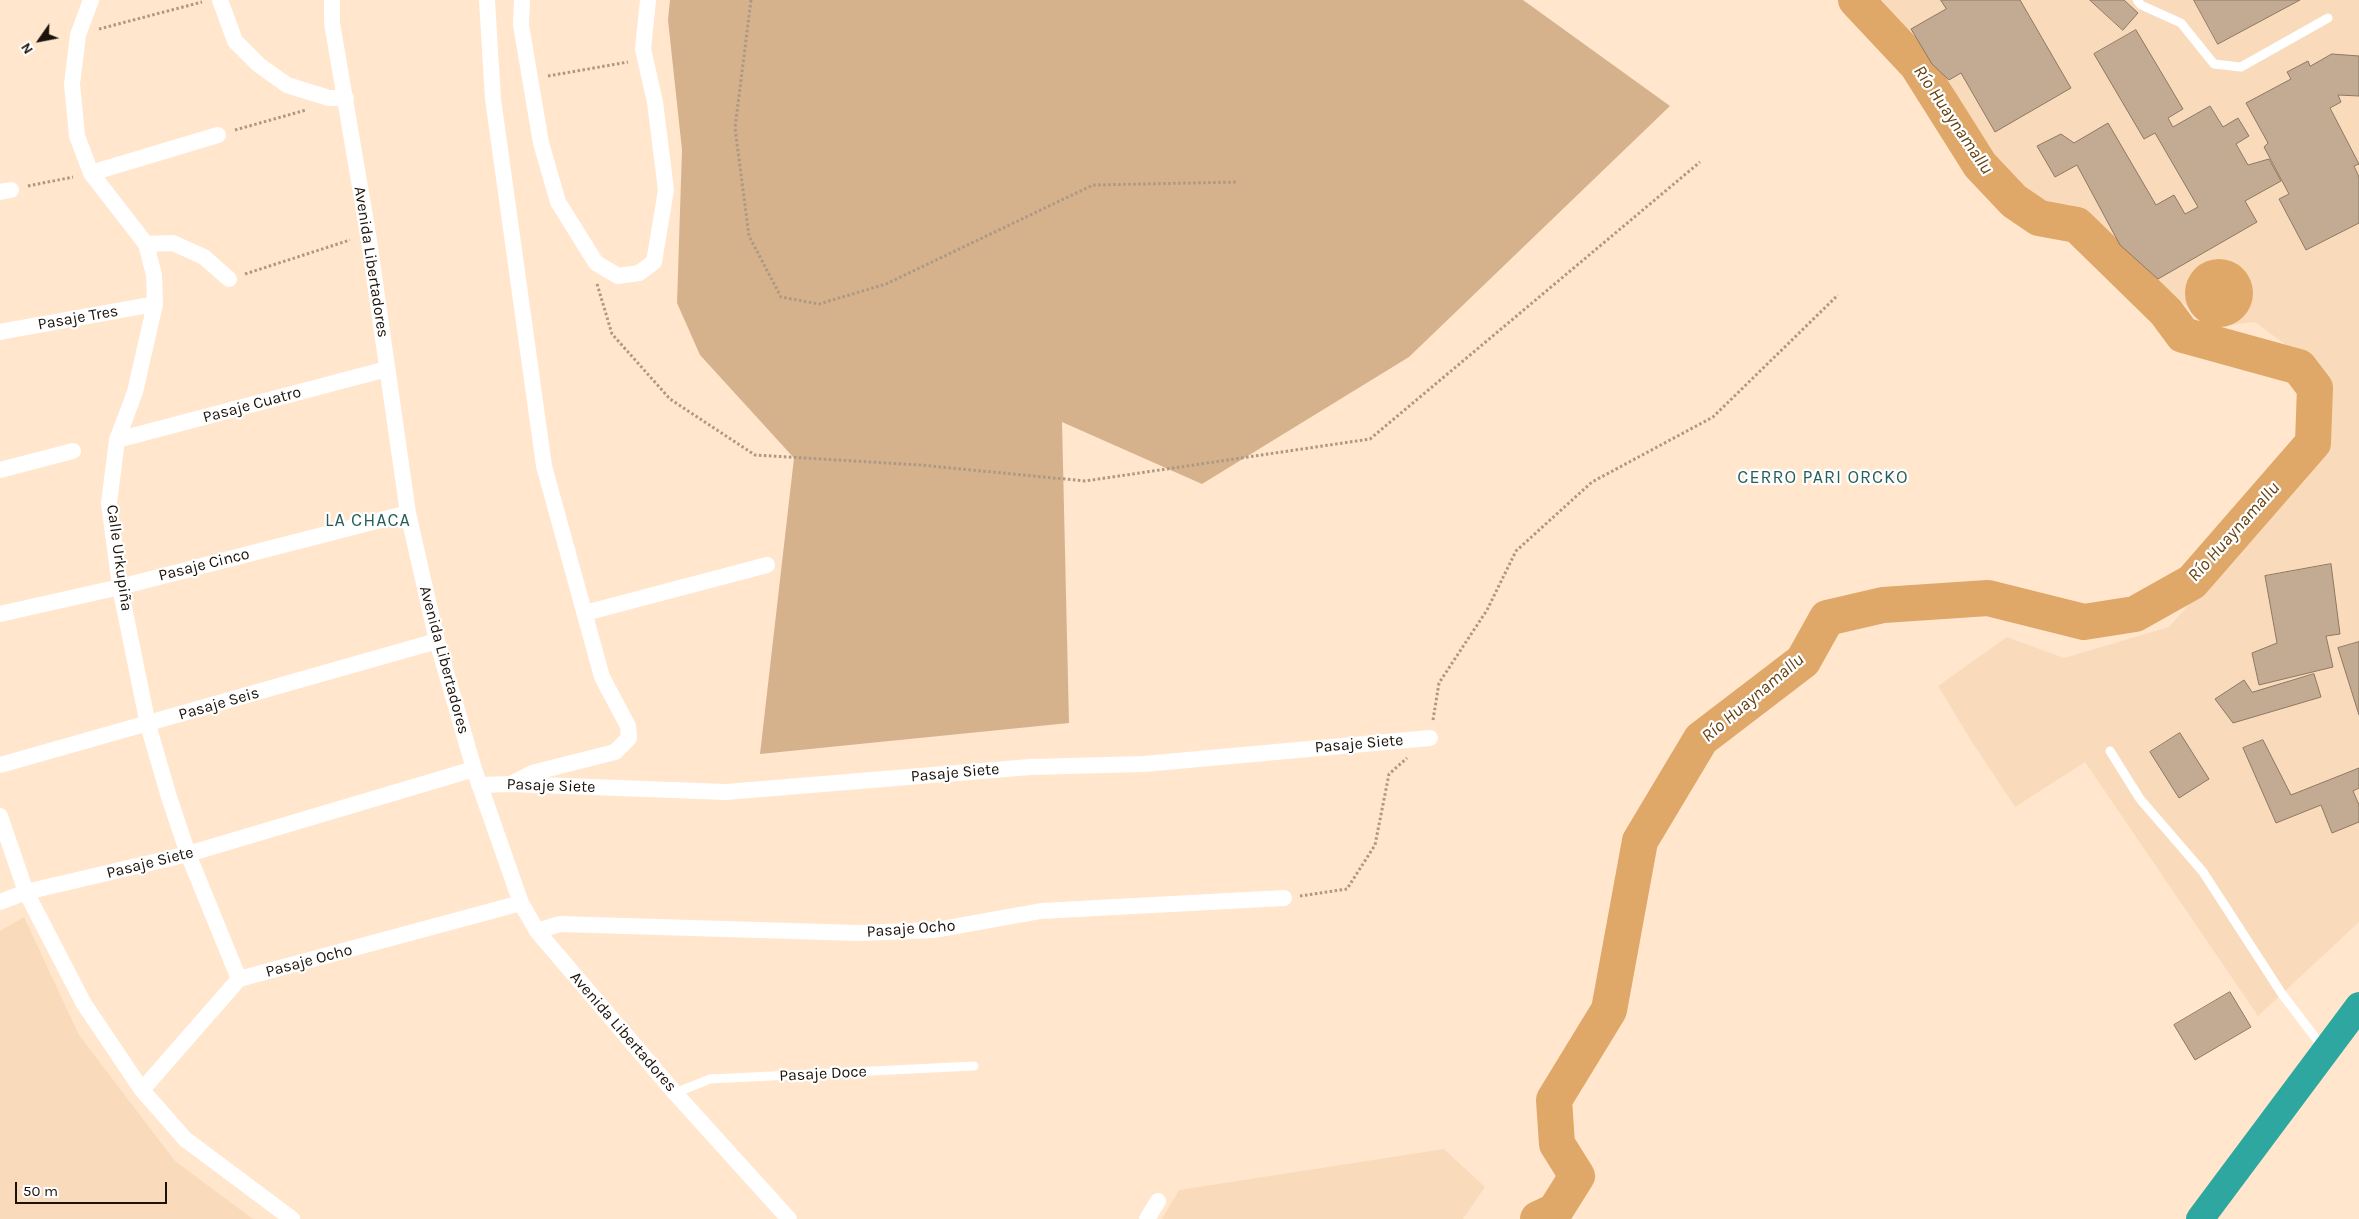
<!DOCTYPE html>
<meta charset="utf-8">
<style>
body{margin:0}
#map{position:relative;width:2359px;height:1219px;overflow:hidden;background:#ffe6cc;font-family:Karla,sans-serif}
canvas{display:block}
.north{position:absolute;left:15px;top:15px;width:50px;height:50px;-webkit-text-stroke:4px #fff;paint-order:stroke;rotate:237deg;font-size:14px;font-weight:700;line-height:20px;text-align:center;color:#1b1209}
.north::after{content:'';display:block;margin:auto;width:18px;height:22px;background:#1b1209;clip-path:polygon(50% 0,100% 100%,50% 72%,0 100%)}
.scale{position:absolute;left:15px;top:1182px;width:152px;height:22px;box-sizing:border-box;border:2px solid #1b1209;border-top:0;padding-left:6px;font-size:15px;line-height:18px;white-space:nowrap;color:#1b1209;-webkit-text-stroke:4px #fff;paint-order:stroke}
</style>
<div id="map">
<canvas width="2359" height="1219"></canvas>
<div class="north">N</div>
<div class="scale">50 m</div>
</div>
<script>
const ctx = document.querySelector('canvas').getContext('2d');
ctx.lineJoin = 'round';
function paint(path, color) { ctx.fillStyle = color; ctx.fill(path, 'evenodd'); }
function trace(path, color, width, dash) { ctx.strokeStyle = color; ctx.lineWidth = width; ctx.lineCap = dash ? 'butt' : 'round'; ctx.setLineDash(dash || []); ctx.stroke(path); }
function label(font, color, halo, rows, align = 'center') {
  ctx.font = font + ' Karla,sans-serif'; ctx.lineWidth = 4.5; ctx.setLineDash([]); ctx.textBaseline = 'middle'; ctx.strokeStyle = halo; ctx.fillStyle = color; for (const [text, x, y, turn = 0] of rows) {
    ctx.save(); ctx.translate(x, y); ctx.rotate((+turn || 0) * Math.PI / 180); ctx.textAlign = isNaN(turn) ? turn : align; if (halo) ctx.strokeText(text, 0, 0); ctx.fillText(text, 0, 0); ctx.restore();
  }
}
const built = new Path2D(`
 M1875 0H2359V922L2258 1016 2085 762 2015 807 1972 742 1938 686 2007 637 2064 658 2169 627 2329 446 2333 392 2321 371 2255 322 2214 327 2204 323 2158 279 2071 205 2032 201 1991 158 1978 140 1949 80 1932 64Z
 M24 917 79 1035 175 1161 253 1219H0V931Z
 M1444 1149 1485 1187 1463 1219H1162L1179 1190Z`);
const green = new Path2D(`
 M670 0H1523L1670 106 1409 357 1202 484 1062 422 1069 723 760 754 794 458 700 355 677 303 682 150 668 20Z`);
const water = new Path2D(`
 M2185 293a34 34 0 1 1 68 0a34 34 0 1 1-68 0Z`);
const river = new Path2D(`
 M1538 1219 1555 1211 1577 1176 1557 1144 1554 1100 1609 1010 1640 841 1701 739 1803 661 1827 618 1883 605 1988 598 2084 622 2135 614 2192 582 2313 443 2315 388 2299 367 2183 335 2166 312 2077 225 2039 218 2014 201 1980 165 1917 65 1856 0`);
const building = new Path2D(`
 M1941 0H2020L2071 88 1995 132 1961 73 1949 80 1932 64 1911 29 1946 9Z
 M2090 0H2124L2138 13 2123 30Z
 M2194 0H2300L2218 44Z
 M2136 30 2183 109 2168 118 2173 127 2210 106 2223 127 2238 118 2249 136 2236 144 2248 165 2269 159 2281 181 2245 201 2257 222 2158 279 2120 245 2077 165 2055 177 2037 146 2061 134 2074 143 2108 123 2156 205 2174 195 2185 214 2198 207 2155 133 2144 139 2094 54Z
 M2332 54 2359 56V96L2338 95 2341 102 2330 108 2359 164 2354 166 2359 177V223L2306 250 2279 199 2289 194 2264 147 2268 143 2246 103 2291 79 2287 72 2308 61 2310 66Z
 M2331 564 2340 634 2326 636 2333 667 2259 685 2252 653 2277 643 2265 576Z
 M2359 642V715L2338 648Z
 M2314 674 2321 697 2233 723 2215 699 2244 680 2252 692Z
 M2180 733 2209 779 2179 798 2150 752Z
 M2263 740 2291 795 2359 768V788L2353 791 2359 805V822L2332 833 2321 805 2276 823 2243 748Z
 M2230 992 2251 1027 2195 1060 2174 1025Z`);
const path = new Path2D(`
 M751 0 735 128 749 236 781 297 819 304 886 284 1093 185 1238 182
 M99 29 202 2
 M548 76 628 62
 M235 130 306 110
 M28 186 73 177
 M245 274 350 240
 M597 284 612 334 670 399 755 455 920 465 1085 481 1370 439 1700 162
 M1433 720 1439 683 1487 610 1516 551 1592 482 1713 417 1838 295
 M1300 896 1347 889 1375 845 1389 774 1407 758`);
const lane = new Path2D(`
 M2137 0 2141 5 2181 23 2214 64 2241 67 2328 18
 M2110 751 2140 799 2203 872 2282 994 2324 1049
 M675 1093 710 1079 974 1066`);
const street = new Path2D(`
 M91 0 78 35 72 84 77 136 91 173 146 244 154 275 155 304 135 392 117 440 109 503 120 587 148 725 169 797 188 854 239 979
 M220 0 235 41 259 65 287 85 329 98H346
 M332 0V23L368 234 408 513 437 641 474 769 521 903 537 931 675 1093 789 1219
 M487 0 493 99 544 466 602 677 628 726 629 738 615 752 532 773 513 783
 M522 0 521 25 541 143 558 202 596 263 618 276 639 273 654 262 666 190 655 102 643 49 648 0
 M91 173 218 135
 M0 192 11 190
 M146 244 173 243 204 257 229 279
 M0 332 155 304
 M117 440 387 369
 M0 470 73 451
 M585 613 767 565
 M0 614 120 587 408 513
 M0 765 437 641
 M479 785 511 784 726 792 1030 767 1144 764 1430 738
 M0 816 26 892 84 1004 142 1090 185 1139 292 1219
 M0 902 26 892 188 854 474 769
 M537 931 560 924 858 933 935 930 1041 911 1284 898
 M142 1090 239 979 521 903
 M1147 1219 1158 1201`);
const highway = new Path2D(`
 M2200 1219 2359 1006`);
const streetNames = [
 ["Avenida Libertadores",371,262,81],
 ["Pasaje Tres",78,318,-10],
 ["Pasaje Cuatro",252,405,-15],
 ["Calle Urkupiña",119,558,82],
 ["Pasaje Cinco",204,565,-14],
 ["Avenida Libertadores",444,660,75],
 ["Pasaje Seis",219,704,-16],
 ["Pasaje Siete",1359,744,-5],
 ["Pasaje Siete",955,773,-5],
 ["Pasaje Siete",551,786,2],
 ["Pasaje Siete",150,863,-14],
 ["Pasaje Ocho",911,929,-4],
 ["Pasaje Ocho",309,961,-15],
 ["Avenida Libertadores",623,1032,49],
 ["Pasaje Doce",823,1074,-3]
];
const waterNames = [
 ["Río Huaynamallu",1953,120,56],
 ["Río Huaynamallu",2234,532,-48],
 ["Río Huaynamallu",1753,698,-40]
];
const neighbourhoodNames = [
 ["CERRO PARI ORCKO",1823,478],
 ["LA CHACA",368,521]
];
paint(built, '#f9dbbb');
paint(green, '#d6b28c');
paint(water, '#dfa768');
trace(river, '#dfa768', 36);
paint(building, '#c2ab92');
trace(building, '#8f7962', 1);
trace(path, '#ac9985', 3, [2.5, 2.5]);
trace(lane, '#fff', 9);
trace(street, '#fff', 16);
trace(highway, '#2ea7a0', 28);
label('16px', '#1b1209', '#fff', streetNames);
label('italic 18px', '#674110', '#fff', waterNames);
ctx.letterSpacing = '1px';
label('18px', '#265f5b', '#fff', neighbourhoodNames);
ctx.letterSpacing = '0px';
</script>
